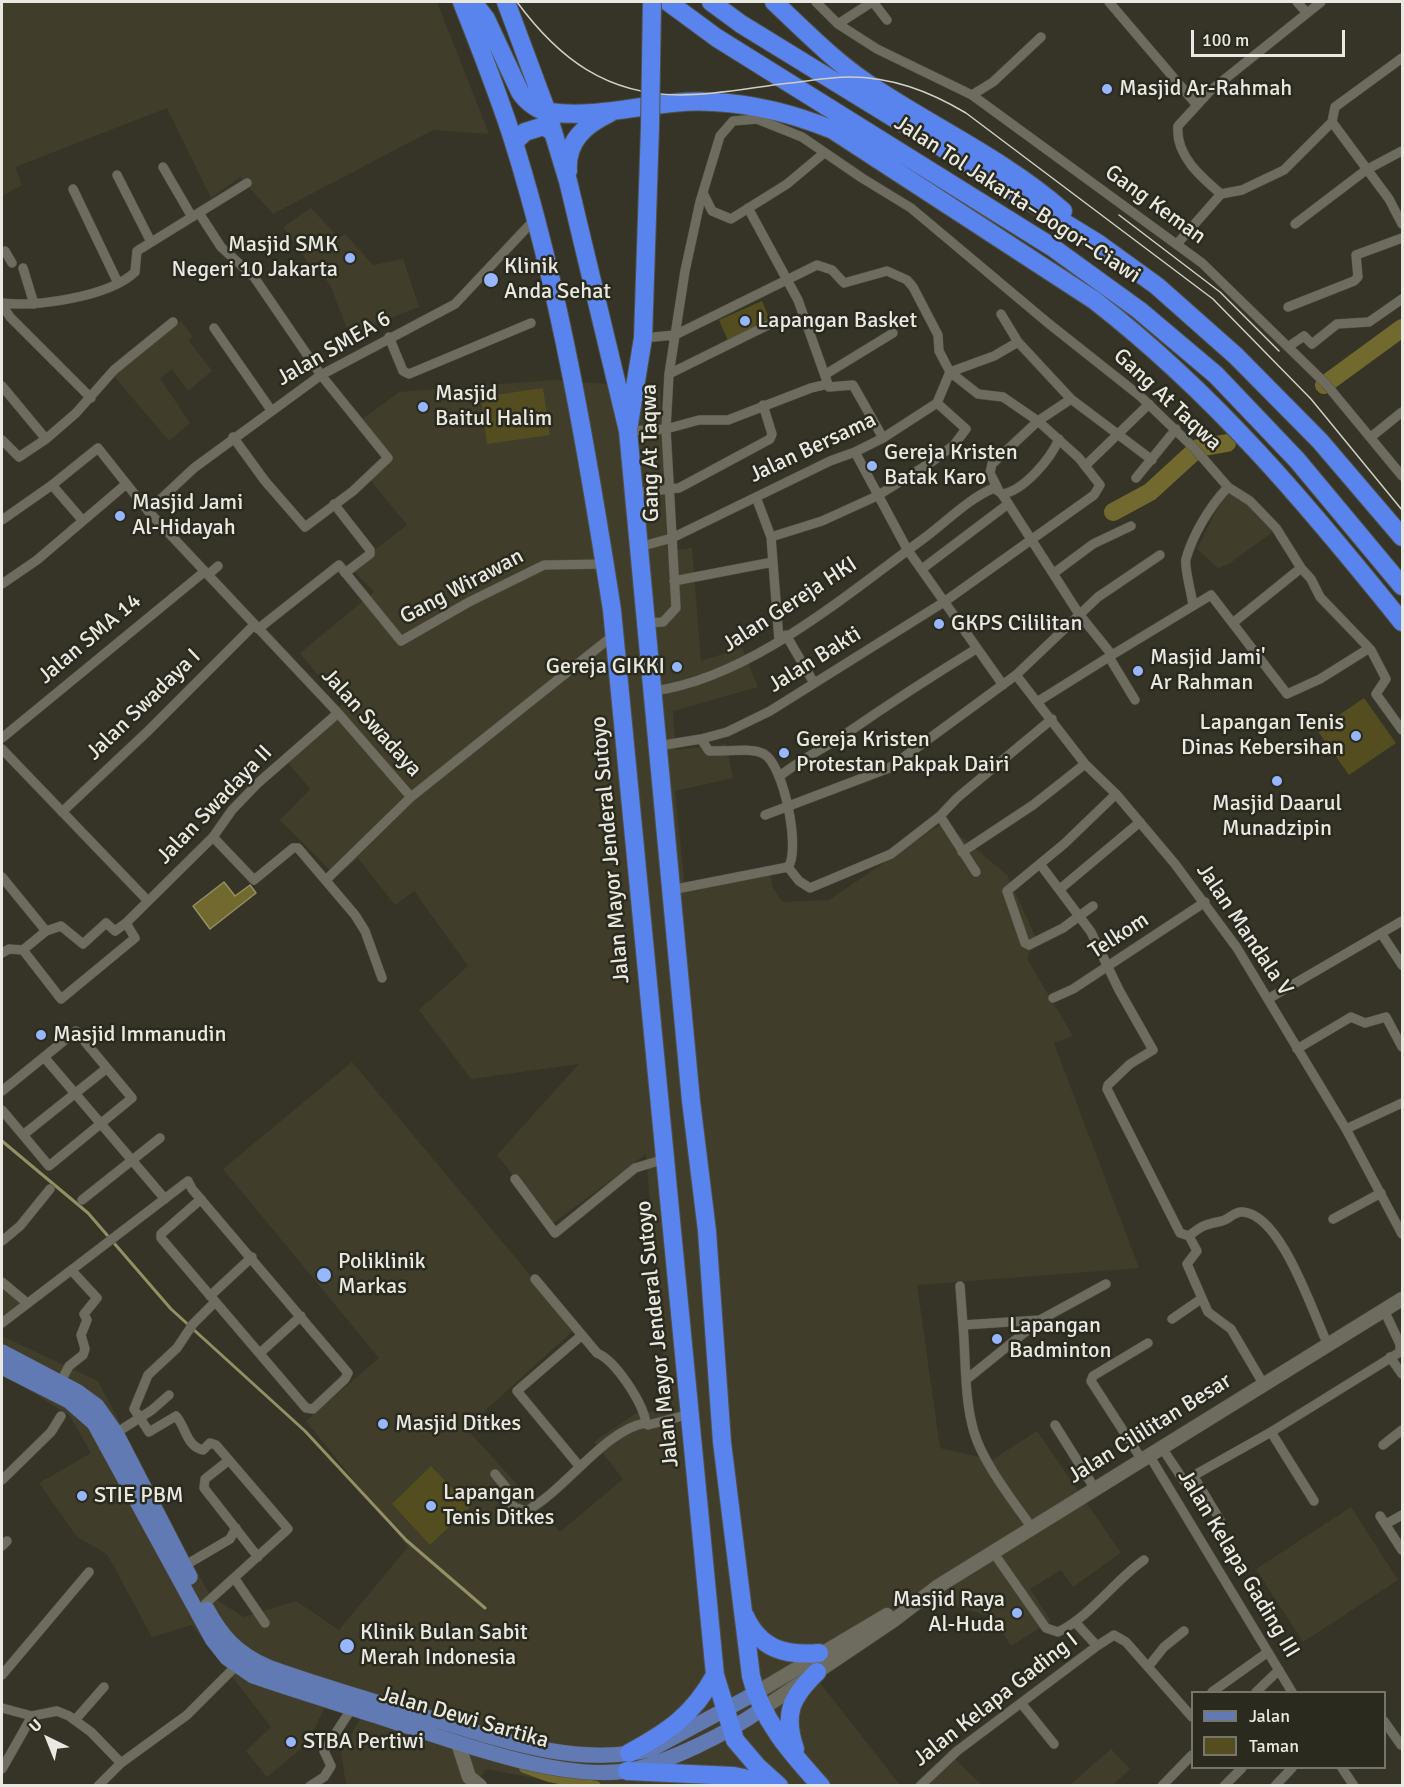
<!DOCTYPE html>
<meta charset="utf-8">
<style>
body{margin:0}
#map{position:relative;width:1404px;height:1787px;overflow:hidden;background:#353427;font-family:Signika,sans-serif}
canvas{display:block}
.frame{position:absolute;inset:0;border:3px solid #eae9e1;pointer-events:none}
.legend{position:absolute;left:1191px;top:1691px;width:195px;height:78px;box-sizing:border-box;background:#2b2a1e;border:2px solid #77766c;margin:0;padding:8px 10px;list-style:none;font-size:18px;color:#eae9e1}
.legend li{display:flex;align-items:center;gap:12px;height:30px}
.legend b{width:30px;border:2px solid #77766c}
.north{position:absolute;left:18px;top:1709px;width:60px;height:60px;-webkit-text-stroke:4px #2b2a1e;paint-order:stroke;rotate:317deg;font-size:16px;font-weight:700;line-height:24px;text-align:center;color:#eae9e1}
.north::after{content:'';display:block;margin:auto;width:21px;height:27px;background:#eae9e1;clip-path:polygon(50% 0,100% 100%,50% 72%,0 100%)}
.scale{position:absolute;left:1191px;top:30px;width:154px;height:27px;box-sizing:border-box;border:3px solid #eae9e1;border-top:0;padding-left:8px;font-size:18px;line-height:21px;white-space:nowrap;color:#eae9e1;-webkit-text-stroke:4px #2b2a1e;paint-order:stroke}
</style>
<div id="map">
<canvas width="1404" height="1787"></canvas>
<div class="frame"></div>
<ul class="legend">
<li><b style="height:8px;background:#617ab4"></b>Jalan</li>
<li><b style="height:16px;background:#534d20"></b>Taman</li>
</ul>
<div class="north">U</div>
<div class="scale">100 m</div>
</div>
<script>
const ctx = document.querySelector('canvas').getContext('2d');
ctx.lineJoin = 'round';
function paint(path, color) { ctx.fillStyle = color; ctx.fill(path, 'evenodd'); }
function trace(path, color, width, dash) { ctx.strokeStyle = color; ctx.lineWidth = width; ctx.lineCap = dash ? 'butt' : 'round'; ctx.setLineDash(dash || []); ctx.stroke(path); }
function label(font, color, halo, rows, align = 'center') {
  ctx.font = font + ' Signika,sans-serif'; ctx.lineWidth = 5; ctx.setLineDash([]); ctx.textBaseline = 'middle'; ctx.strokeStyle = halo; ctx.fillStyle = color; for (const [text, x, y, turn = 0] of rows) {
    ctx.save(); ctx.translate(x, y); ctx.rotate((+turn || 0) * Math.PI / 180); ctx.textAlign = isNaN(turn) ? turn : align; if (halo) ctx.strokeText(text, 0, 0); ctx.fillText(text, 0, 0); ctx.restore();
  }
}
const built = new Path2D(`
 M2 2H437L489 134 433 130 273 214 240 177 211 198 167 108 15 167 22 185 2 196Z
 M311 208 339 238 345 234 373 265 403 259 419 307 349 334 331 287 319 269 314 271 283 227Z
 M181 321 193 337 189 341 212 371 188 391 172 369 160 378 190 423 169 441 113 375 162 333Z
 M553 380 660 388 667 551 692 548 701 661 742 648 758 687 673 711 676 750 726 744 733 778 675 791 685 888 771 872 772 886 782 902 829 900 944 822 1007 875 1036 938 1027 959 1073 1036 1054 1043 1139 1268 917 1285 940 1448 992 1460 1037 1431 1121 1553 1073 1587 1061 1570 1030 1589 1051 1621 1011 1646 992 1617 929 1599 817 1679 900 1785 748 1786 737 1780 669 1786H575L486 1769 476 1785H346L341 1752 360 1719 325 1707 307 1744 267 1777 246 1751 271 1727 192 1625 152 1637 107 1554 77 1537 39 1483 91 1453 69 1415 2 1374V1336L98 1381 210 1596 244 1617 296 1601 339 1630 408 1547 306 1421 379 1358 223 1169 352 1062 575 1329 466 1428 560 1532 623 1479 594 1442 636 1413 668 1410 646 1154 552 1224 497 1155 579 1064 471 1079 419 1010 468 966 414 891 395 905 358 858 336 876 280 820 310 789 283 757 342 704 300 653 374 592 351 568 407 525 368 477 388 461 357 423 399 392Z
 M1234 491 1275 530 1229 564 1218 568 1197 549 1217 509 1225 497Z
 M2 1279 22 1298 2 1331Z
 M1351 1507 1398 1580 1303 1642 1256 1569Z
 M1111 1749 1130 1769 1113 1785H1070Z
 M951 1755 982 1785 914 1786Z`);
const green = new Path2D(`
 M762 301 771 322 728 341 719 320Z
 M543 388 550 435 487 444 481 397Z
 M1364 698 1396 743 1349 775 1317 730Z
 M431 1466 470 1507 430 1545 392 1504Z`);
const water = new Path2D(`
 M224 882 235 896 250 885 256 893 210 929 193 906Z`);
const stream = new Path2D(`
 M2 1141 88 1213 171 1309 305 1431 406 1540 485 1608`);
const canal = new Path2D(`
 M524 1768 549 1777 596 1786`);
const river = new Path2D(`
 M1324 385 1402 328
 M1113 512 1150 492 1198 448 1227 443`);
const street = new Path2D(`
 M816 2 838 24 877 49 972 95 1202 263 1326 384 1402 476
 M873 2 887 20
 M1109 2 1196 104
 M1297 2 1307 13
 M1321 2 1210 91 1178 126C1175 155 1201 177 1221 194L1242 190 1284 170 1332 122 1335 107 1402 58
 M838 24 872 2
 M972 95 993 82 1041 37
 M1332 122 1389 199 1402 224
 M163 167 192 217
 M117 175 151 242
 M73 189 118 283
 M703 193 712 211 731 219 787 184 824 153
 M748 208 798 300 829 387 853 385 883 438
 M199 213 221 247 254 277 321 375 388 458 353 491 305 527 265 481 233 437
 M1295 224 1366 170 1402 151
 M1177 244 1221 194
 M5 251 12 263
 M23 268 34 304
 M2 303C36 307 109 297 135 272L137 251 247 183
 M2 305 10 317 91 398
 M1288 307 1354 281 1358 277 1356 255 1402 238
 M214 328 271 410
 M389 337 403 371 409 374 531 323
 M643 338 675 335 817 265 832 270 844 283 887 271 907 280 913 287 938 335 939 351 950 372 978 394 1003 397 1038 421 1079 458 1100 485 1094 495 944 602 770 711 727 732 701 739 658 746
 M1018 342 1071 399 1152 460
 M1288 347 1304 336 1312 344 1337 324 1369 322 1402 299
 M950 372 994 356 1018 342 1001 314
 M669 374 768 325
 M826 374 893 333
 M2 386 46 439
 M628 431 666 429 699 420H728L811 388 828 384
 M1371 437 1402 412
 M2 440 19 457 46 439 76 413 114 370 173 322
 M855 452 907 549 1003 685
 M1085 466 1149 404
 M1136 478 1176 429
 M52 485 83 521
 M998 489 990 473 992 464 1038 421 1071 399
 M633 493 679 488 770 439 772 434 763 405
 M1002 494C1024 491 1051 458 1059 439
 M756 497 771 537 779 640
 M334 504 370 550V554L345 573
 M148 511 194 468 321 375 455 304 535 219
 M2 520 52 485 98 448 148 511 338 713 411 797 615 634
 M771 537 822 521 877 496 933 461 954 445 966 429 937 403
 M639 547 672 538 830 461 855 452 883 438 937 403 950 372
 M922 569 1008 504
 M1054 573 1093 544 1131 526
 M208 575 218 566
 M674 581 773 562
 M2 584 37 560 125 485
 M1193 605C1192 595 1184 568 1186 559 1193 534 1210 506 1228 487
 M1234 622 1301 568
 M646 623 663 622 676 608 666 429 669 374 685 271 700 202 720 136 733 121 757 119 802 137 862 178 911 208 1048 323 1140 396 1195 449 1228 487 1250 501 1276 528 1301 568 1311 579 1320 597 1371 650 1386 679 1376 694 1402 730
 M258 629 339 565 401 641 469 602 544 565 605 564
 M786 635 814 683
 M1109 657 1135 700
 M1016 675 1085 764 1116 794 1175 864 1237 948 1346 1129 1402 1234
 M654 691C750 678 846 595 923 539 945 523 969 498 994 488L1002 494 1079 614 1112 655 1211 595 1287 694 1320 679 1368 649
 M1037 702 1112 655
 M2 738 204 572
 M701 739 709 751C724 752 751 747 764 754 784 765 801 851 788 867
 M2 749 148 901
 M780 776C801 759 825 748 847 733 889 704 932 676 976 649
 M62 812 148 731 254 625
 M765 815 889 768 1016 675 1098 597 1160 555
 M940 816 976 872
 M213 837 254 880 293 848H298L355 915 365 931 382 978
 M962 852 1033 805 1085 764
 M1040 864 1091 932 1119 990 1153 1050 1130 1064 1108 1085 1107 1089 1180 1233 1189 1236
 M788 867 799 881 810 888 891 854 940 816 957 798 1052 719
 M2 877 46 931 23 950
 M327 879 411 797
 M1060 889 1140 822
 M671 890 788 867
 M1093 906 1063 928 1029 945 1025 943 1007 891 1064 844 1116 794
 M46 931 61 926 83 944 106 923 115 931 126 923
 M1381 933 1402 965
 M2 953 9 949 23 950 61 999 135 938 126 923 213 837 232 810 258 783 338 713
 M1053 998 1073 989 1205 902
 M1268 999 1402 921
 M1297 1049 1351 1017 1365 1023 1386 1017 1402 1047
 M44 1057 165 1199
 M2 1091 76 1031 132 1098 49 1166 2 1110
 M1346 1129 1402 1103
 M23 1135 107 1068
 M515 1179 555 1233 635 1168 665 1159
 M82 1200 160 1138
 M1333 1219 1381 1193
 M1189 1236C1202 1225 1207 1224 1222 1221 1230 1219 1234 1211 1243 1212 1282 1215 1313 1314 1328 1345
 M1189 1236 1197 1251 1187 1264 1208 1312 1231 1329 1264 1385
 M2 1241 20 1226 50 1189
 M535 1279 597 1353C616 1361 643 1403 646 1423
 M2 1282 27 1303
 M960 1286 963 1325
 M210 1296 252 1257
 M1172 1319 1201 1299
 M2 1323 188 1181 192 1189 348 1373 345 1379 313 1409 306 1408 161 1238V1234L201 1199
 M260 1353 301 1316
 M1390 1357 1402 1374
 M967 1379 1040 1320
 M60 1383 69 1366 83 1355 85 1349 81 1335 87 1320 84 1314 97 1298 72 1271
 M1055 1425 1095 1489
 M1271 1432 1314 1501
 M116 1433 152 1410 169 1395
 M1383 1445 1402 1430
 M1162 1448 1184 1481 1271 1432 1400 1352V1344L1384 1310
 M1149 1455 1292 1692
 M1142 1460 1091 1381 1093 1376 1148 1343
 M228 1461 205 1479 204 1488 258 1557
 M580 1467 517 1391 582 1335
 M495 1474 508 1490 509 1501
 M1194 1477 1220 1520
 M2 1480 51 1432 61 1416
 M503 1494 514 1507 526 1511C564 1492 605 1429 646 1423L648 1425 690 1414
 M1380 1516 1402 1550
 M1386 1524 1402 1515
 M1032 1528C1013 1501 983 1463 974 1432 964 1398 966 1360 963 1325L1040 1320 1106 1284
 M2 1546 7 1541
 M993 1552 1046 1628 1058 1632C1091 1616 1114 1581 1144 1560
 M184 1566 230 1539 236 1528
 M235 1579 265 1623
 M204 1605 288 1529 216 1445 210 1443 203 1450C186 1446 186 1427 176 1416L149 1432 134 1409 148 1375 177 1348 193 1324 215 1302
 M1075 1622 1097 1646
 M1148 1667 1164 1647 1184 1631
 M2 1675 89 1572
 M1212 1692 1268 1652
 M1256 1692 1279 1670
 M1021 1703 1054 1744
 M2 1708 32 1716 57 1711 69 1716 91 1732 121 1763
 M75 1720 104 1687
 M1384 1721 1401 1745 1402 1744
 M1342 1768 1354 1786
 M2 1769 32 1716
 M98 1786 121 1763 187 1715 236 1666
 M310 1786 324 1777 331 1766 324 1751 352 1708
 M920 1786 957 1751 1097 1646 1114 1635 1126 1642 1192 1717
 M1162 1786 1192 1755
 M1224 1786 1242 1768
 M1275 1786 1292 1768`);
const secondary = new Path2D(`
 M754 1694 887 1615
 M762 1709 894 1620 937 1587 1402 1299
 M458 1743 469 1777 480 1786`);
const primary = new Path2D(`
 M2 1352 78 1392 97 1406 116 1433 190 1577
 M2 1367 69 1401 94 1423 212 1639 227 1658 253 1676C296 1691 340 1704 383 1718 450 1740 557 1781 626 1771 664 1765 730 1732 762 1709
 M207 1609C222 1637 238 1654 268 1667 318 1685 369 1700 420 1715 493 1737 576 1769 652 1749L754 1694`);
const highway = new Path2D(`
 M462 2C480 48 499 95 514 143 560 290 588 457 612 610L715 1675 735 1740 758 1767 779 1786
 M473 2 486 19 520 92C526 101 538 111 549 112 604 120 658 98 713 102 756 104 794 114 833 130L1094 300C1215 394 1307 504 1402 622
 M506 2 547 112 568 181 628 431 691 1101 707 1231 722 1442 751 1676C761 1719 791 1753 821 1786
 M668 2 717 38 1052 247 1139 310 1216 375 1297 460 1402 586
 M711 2 741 24 1099 244 1157 286 1236 356 1320 441 1402 537
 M774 2C804 30 833 60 867 83 932 127 1004 159 1063 211
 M514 142 525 132 544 126 553 132
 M568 171C566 141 585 125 610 113
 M629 424 643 338 650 127
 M745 1616C760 1649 785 1656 819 1653
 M795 1749C783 1714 791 1697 817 1672
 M629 1753C668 1732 693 1715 715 1675
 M627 1771 734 1776 777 1785`);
const tram = new Path2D(`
 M517 2C559 59 607 95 681 95 717 95 754 87 790 83 809 81 830 77 849 77 892 77 929 91 966 113L1213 299 1311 399 1402 510
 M1119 215 1220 292 1279 351`);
const highwayBridge = new Path2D(`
 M650 127 652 2`);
const markers = [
 [1107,89,6,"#96b6fd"],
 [350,258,6,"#96b6fd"],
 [491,280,8,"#96b6fd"],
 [745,321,6,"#96b6fd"],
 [423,407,6,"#96b6fd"],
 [872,466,6,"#96b6fd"],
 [120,516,6,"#96b6fd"],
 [939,624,6,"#96b6fd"],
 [677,667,6,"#96b6fd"],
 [1138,671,6,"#96b6fd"],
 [1356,736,6,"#96b6fd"],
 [784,753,6,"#96b6fd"],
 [1277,781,6,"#96b6fd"],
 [41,1035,6,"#96b6fd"],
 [324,1275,8,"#96b6fd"],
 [997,1339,6,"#96b6fd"],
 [383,1424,6,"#96b6fd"],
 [82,1496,6,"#96b6fd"],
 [431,1506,6,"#96b6fd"],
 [1017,1613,6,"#96b6fd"],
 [347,1646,8,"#96b6fd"],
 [291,1742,6,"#96b6fd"]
];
const poiNames = [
 ["Masjid Ar-Rahmah",1119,89],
 ["Masjid SMK",338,245,"right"],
 ["Negeri 10 Jakarta",338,270,"right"],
 ["Klinik",504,267],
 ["Anda Sehat",504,292],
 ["Lapangan Basket",757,321],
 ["Masjid",435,394],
 ["Baitul Halim",435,419],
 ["Gereja Kristen",884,453],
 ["Batak Karo",884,478],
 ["Masjid Jami",132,503],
 ["Al-Hidayah",132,528],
 ["GKPS Cililitan",951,624],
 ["Masjid Jami'",1150,658],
 ["Ar Rahman",1150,683],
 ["Gereja GIKKI",665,667,"right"],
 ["Lapangan Tenis",1344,723,"right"],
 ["Dinas Kebersihan",1344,748,"right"],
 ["Gereja Kristen",796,740],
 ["Protestan Pakpak Dairi",796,765],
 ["Masjid Daarul",1277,804,"center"],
 ["Munadzipin",1277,829,"center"],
 ["Masjid Immanudin",53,1035],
 ["Poliklinik",338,1262],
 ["Markas",338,1287],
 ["Lapangan",1009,1326],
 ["Badminton",1009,1351],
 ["Masjid Ditkes",395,1424],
 ["Lapangan",443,1493],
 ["Tenis Ditkes",443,1518],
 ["STIE PBM",94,1496],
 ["Masjid Raya",1005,1600,"right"],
 ["Al-Huda",1005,1625,"right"],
 ["Klinik Bulan Sabit",360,1633],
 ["Merah Indonesia",360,1658],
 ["STBA Pertiwi",303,1742]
];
const streetNames = [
 ["Jalan Tol Jakarta–Bogor–Ciawi",1017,200,33],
 ["Gang Keman",1155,205,36],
 ["Jalan SMEA 6",334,349,-30],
 ["Gang At Taqwa",1167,400,43],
 ["Jalan Bersama",813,448,-25],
 ["Gang At Taqwa",651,453,-91],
 ["Gang Wirawan",462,587,-28],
 ["Jalan Gereja HKI",790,605,-33],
 ["Jalan SMA 14",90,639,-40],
 ["Jalan Bakti",815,660,-32],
 ["Jalan Swadaya I",144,705,-44],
 ["Jalan Swadaya",371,723,48],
 ["Jalan Swadaya II",215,805,-46],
 ["Jalan Mayor Jenderal Sutoyo",611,850,-95],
 ["Jalan Mandala V",1244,930,56],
 ["Telkom",1119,936,-33],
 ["Jalan Mayor Jenderal Sutoyo",658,1334,-96],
 ["Jalan Cililitan Besar",1150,1429,-32],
 ["Jalan Kelapa Gading III",1238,1564,59],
 ["Jalan Kelapa Gading I",996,1700,-38],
 ["Jalan Dewi Sartika",464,1718,16]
];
paint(built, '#403e2a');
paint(green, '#534d20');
paint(water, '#71692e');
trace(water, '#958f64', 1.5);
trace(stream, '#958f64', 3);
trace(canal, '#71692e', 10);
trace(river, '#71692e', 18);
trace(street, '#525146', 10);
trace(secondary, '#525146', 15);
trace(primary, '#525146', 16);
trace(highway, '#525146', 20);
trace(street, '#6e6c5e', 9);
trace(secondary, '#6e6c5e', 14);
trace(primary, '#617ab4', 15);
trace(highway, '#5983ed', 18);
trace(tram, '#d0cfc6', 1.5);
trace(highwayBridge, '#525146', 20, []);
trace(highwayBridge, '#5983ed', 18);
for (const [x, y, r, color] of markers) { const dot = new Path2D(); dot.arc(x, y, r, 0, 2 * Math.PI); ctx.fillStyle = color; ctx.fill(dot); trace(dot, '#2b2a1e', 2); }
label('22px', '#eae9e1', '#2b2a1e', poiNames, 'left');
label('22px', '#eae9e1', '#2b2a1e', streetNames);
</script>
